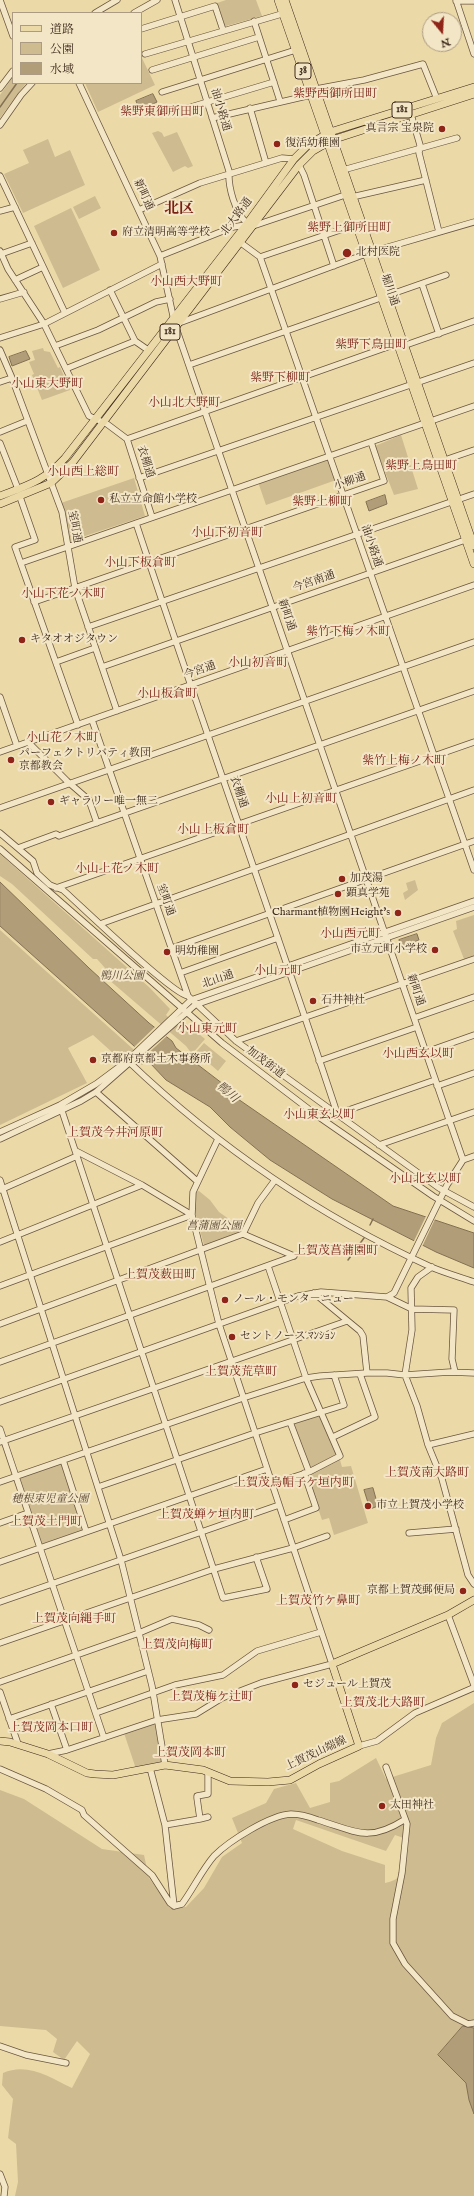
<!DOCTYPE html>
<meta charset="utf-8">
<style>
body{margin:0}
#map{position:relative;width:474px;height:2196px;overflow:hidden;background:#ecd9a8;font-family:"IM FELL English","Noto Serif JP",serif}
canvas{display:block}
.legend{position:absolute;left:12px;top:12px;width:130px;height:72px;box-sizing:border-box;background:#f3e6c6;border:1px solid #ab9b82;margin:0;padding:5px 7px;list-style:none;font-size:12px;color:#3e2a1c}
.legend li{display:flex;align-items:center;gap:8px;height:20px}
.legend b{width:20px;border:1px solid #ab9b82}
.north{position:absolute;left:422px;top:12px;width:40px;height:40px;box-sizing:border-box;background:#f3e6c6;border:1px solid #ab9b82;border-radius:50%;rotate:162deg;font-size:11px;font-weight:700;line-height:16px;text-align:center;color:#3e2a1c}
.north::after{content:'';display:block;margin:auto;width:14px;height:18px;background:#8f2418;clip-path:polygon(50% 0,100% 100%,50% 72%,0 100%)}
</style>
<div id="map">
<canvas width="474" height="2196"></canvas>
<ul class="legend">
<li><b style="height:5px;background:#ecd9a8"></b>道路</li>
<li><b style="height:11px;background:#cebb90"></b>公園</li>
<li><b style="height:11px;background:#b19e78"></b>水域</li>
</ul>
<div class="north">N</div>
</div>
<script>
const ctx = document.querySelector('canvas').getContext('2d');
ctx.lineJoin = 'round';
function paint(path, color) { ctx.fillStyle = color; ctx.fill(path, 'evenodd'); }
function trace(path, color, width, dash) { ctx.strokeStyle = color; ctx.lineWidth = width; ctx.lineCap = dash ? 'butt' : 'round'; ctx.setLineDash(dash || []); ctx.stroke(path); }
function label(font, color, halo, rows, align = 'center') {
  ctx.font = font + ' "IM FELL English","Noto Serif JP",serif'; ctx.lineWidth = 4; ctx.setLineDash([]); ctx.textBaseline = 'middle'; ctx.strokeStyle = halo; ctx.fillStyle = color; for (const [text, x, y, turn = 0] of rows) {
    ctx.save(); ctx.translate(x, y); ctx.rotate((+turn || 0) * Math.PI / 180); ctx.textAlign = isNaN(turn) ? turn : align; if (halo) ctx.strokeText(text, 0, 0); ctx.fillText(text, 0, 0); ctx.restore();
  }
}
const green = new Path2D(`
 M226 0H256L262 16 226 26 223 25 217 3Z
 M141 56 155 85 98 112 85 83H141Z
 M13 77V83H26L0 118V95Z
 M158 131 162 133 164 137 177 132 193 166 188 168 185 166 173 172 152 133Z
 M48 139 55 157 70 150 85 185 23 213 4 174 29 163 23 150Z
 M95 196 101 208 79 219 73 207Z
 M71 208 100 270 63 288 34 226Z
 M43 348 44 351 50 352 58 368 60 367 70 390 42 400 32 375 34 374 29 362 35 360 32 351Z
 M401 435 418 489 394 495 375 446Z
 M329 457 336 480 266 505 258 482Z
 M134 478 145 516 70 541 61 503Z
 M0 854 150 988 170 1009 166 1015 177 1026 183 1021 205 1039 192 1054 186 1046 101 973 105 968 97 959H93L12 884 0 876Z
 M415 880 418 890 405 900 403 893 408 890 406 883Z
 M474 915V956L464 959 453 931 457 929 456 921Z
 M0 930 132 1048 146 1062 142 1065 127 1053 122 1057 115 1051 113 1053 93 1035 68 1048 87 1083 0 1125Z
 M204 1043 226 1061 218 1071 196 1052Z
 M199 1191 210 1200 219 1212 243 1229 241 1234 204 1245 195 1212V1192Z
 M321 1415 337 1454 310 1469 293 1424Z
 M337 1459 340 1460 342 1467 351 1466 368 1523 334 1535 329 1518 322 1520 307 1476 308 1473Z
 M60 1464 62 1465 83 1528 81 1532 43 1544 40 1542 20 1480 21 1477Z
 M474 1703V2196H15L18 2182 16 2144 8 2138 13 2099 2 2085 3 2073C27 2062 50 2077 72 2088L90 2054 77 2041 64 2060 53 2052 57 2039 46 2030 0 2026V1790L24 1799 102 1849 144 1855 149 1878 171 1908 186 1907 204 1888 222 1857 242 1843 232 1818 266 1803 274 1789 296 1783 310 1808 330 1802V1783L339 1781 376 1758 386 1779 431 1765 436 1738 442 1723ZM296 1820 386 1851 395 1835 409 1840C406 1859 409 1879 385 1883V1865L342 1851 293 1829Z
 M152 1724 156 1725 162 1764 136 1769 124 1733Z`);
const water = new Path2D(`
 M153 94 157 102 140 110 136 101Z
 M26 351 30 359 12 366 9 357Z
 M385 495 387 504 369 511 366 502Z
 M0 882 89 968 149 1023 172 1041 176 1048 227 1087 238 1099 393 1206 474 1233V1268L436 1252 332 1199 270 1160 230 1127 210 1107 166 1080 134 1046 0 926Z
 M417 934 419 940 401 947 399 940Z
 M373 1488 378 1506 370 1509 364 1490Z
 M463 2026 474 2028V2114L469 2100 466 2083 438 2055Z`);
const pier = new Path2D(`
 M156 1026 168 1035 143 1058 133 1048Z
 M427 1214 436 1217 422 1247 413 1243Z`);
const stream = new Path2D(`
 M0 107 17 83
 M370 1225 373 1219
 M348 1260 364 1238`);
const minor = new Path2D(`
 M0 0 13 36
 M175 0 229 171C228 187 235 213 247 223
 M456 0 474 54
 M456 1H474
 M95 13 117 0
 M134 13 157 0
 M254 21 280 101
 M141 29 215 6 223 30
 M145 54 285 13
 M152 70 259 37
 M79 83 160 256 175 325 463 1160
 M0 88 13 71
 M162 92 299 49
 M250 108 266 163
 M410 111 420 145 419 153 439 232
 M171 113 274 82
 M212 118 311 95 316 89 364 80 423 64 437 99
 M0 125 21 95 32 83
 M299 165 304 175 334 266
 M343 170 457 138
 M0 176 65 313
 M139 210 200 183 282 158 294 159
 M0 211 15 207
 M253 226 345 195 352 197 426 180
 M237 240 260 257 474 870
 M0 251 8 269 44 324 89 416 107 424 127 439 152 517
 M1 254 32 243
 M160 256 233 227 246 225
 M260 257 355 225
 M15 280 43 267
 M422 284 439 334
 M110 290 135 341 148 350
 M0 299 24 292
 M179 323 371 252 474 222
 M0 338 44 324 162 264
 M55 346 98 330 156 302 170 299
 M0 350 12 378 62 512 75 588 117 711
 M189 365 446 275
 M68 368 135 341
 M0 382 12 378
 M0 432 27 421
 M127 439 396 344 403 346 474 321
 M0 443 18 489
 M442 461 474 450
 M139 478 474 363
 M20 497 35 540 15 547 78 725
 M136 523C201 720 272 916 337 1113
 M21 563 474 406
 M34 602 384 481 371 442
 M88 627 474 494
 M56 662 95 648
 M102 667 468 539
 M0 697 17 746
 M92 720 188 996 236 1041 439 1188 474 1207
 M28 742 67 781 89 800 97 823
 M0 752 474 585
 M0 808 474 642
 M0 833 33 861 37 873 50 885 63 890C81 906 173 995 188 996
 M18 848 56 834 59 836 474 691
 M0 849 222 1043 319 1117 433 1196 474 1221
 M56 888 474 742
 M100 924 474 790
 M172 948 474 841
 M180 973 278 938
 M414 1018 474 997
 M236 1041 474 959
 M426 1052 474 1035
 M128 1061C217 1146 319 1216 431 1267 445 1273 460 1277 474 1282
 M319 1061 417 1027
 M437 1086 474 1073
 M96 1092 197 1181
 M60 1105 223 1598 267 1589 256 1557
 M337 1114 435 1080
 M0 1132 60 1105 96 1084 127 1061 191 1000 474 901
 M0 1139 81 1101 96 1092 195 1005 474 907
 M379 1145 474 1112
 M0 1180 121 1560 152 1686 165 1765
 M0 1190 77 1156
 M243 1234 294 1256
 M0 1242 142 1185
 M268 1266 306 1378 340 1456 309 1472 272 1484
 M432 1267 418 1277 411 1288 412 1330 405 1375 417 1406 428 1445 442 1479 468 1575 474 1584
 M0 1286 192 1215 193 1192 218 1139
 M314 1293 360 1331 363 1336 367 1373
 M387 1297 412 1309 454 1310 452 1359 455 1372
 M0 1324 243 1234 258 1203 275 1180
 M0 1362 294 1256
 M0 1402 298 1296 321 1292 387 1297 394 1293 447 1185 463 1160 474 1156
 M290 1422 309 1472
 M0 1429 104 1738
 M333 1437 375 1417 360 1374
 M0 1442 347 1321
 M428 1445 474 1434
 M63 1460 86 1531
 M0 1482 243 1398 306 1378 320 1376 367 1373H387L405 1375 450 1372 474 1373
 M98 1487 255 1433 344 1405 334 1375
 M284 1520 316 1508 304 1473
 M0 1523 28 1513
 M409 1533 456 1529
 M0 1562 267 1469
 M0 1602 279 1505
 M448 1615 474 1685
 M0 1643 214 1569 293 1548 327 1536
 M0 1682 139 1633 172 1619 199 1625 209 1630
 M0 1692 18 1744
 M51 1704 67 1750
 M96 1713 175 1685 223 1675 257 1651 321 1632
 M9 1719 148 1671
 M359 1746 377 1741 415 1713 473 1688 474 1686
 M48 1754 67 1750 157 1720 196 1714 222 1698 261 1683 332 1664 219 1324 192 1215 142 1185 76 1151
 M386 1767 407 1824 402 1873 393 1919V1943L405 1964 452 2016 468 2024 474 2023
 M150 1768 165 1825 174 1906 182 1904C193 1889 202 1870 214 1856 229 1841 270 1815 291 1814 300 1814 310 1817 318 1820 355 1831 368 1843 404 1820
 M0 1769 46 1789 82 1810 84 1815 152 1875 170 1903 174 1906
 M200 1819 208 1817
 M165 1825 200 1819 197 1798V1796L208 1794V1773
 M0 2046 26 2055 66 2063
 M0 2174 5 2187 4 2196`);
const major = new Path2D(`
 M278 0 474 564
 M285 0 474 546
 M0 496C28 485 44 481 65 458L246 225 294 159 308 145 330 132 474 87
 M0 504 51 483 73 462 299 165 313 151 332 140 474 94
 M0 1741 10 1742 48 1754 87 1773 95 1774 113 1775 165 1765 203 1770 230 1781 268 1782 290 1780 319 1764 359 1746 332 1664 448 1615 474 1600`);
const markers = [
 [442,129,4,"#8f2418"],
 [277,144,4,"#8f2418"],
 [114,233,4,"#8f2418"],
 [347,253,5,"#8f2418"],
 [101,500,4,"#8f2418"],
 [22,640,4,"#8f2418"],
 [11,760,4,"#8f2418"],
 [51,802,4,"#8f2418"],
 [342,879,4,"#8f2418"],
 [338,894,4,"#8f2418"],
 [398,913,4,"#8f2418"],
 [435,950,4,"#8f2418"],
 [167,952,4,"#8f2418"],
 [313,1001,4,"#8f2418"],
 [93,1060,4,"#8f2418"],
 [225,1300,4,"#8f2418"],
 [232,1337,4,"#8f2418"],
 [368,1506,4,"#8f2418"],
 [463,1591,4,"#8f2418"],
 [295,1685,4,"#8f2418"],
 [382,1806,4,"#8f2418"]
];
const shields = [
 [303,71,16],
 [402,110,20],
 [170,332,20]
];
const shieldNames = [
 ["38",303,71],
 ["181",402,110],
 ["181",170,332]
];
const streetNames = [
 ["油小路通",220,110,73],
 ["新町通",143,195,65],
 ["北大路通",237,217,-53],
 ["堀川通",389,290,71],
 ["衣棚通",145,462,72],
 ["小柳通",350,482,-19],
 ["室町通",74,527,79],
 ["油小路通",371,546,71],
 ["今宮南通",314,582,-19],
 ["新町通",286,615,71],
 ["今宮通",200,671,-19],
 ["衣棚通",238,792,71],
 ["室町通",165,900,70],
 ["北山通",218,980,-19],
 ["新町通",415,990,71],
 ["加茂街道",265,1063,37],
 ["上賀茂山端線",316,1754,-25]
];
const poiNames = [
 ["真言宗 宝泉院",434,129,"right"],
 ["復活幼稚園",285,144],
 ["府立清明高等学校",122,233],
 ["北村医院",356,253],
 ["私立立命館小学校",109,500],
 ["キタオオジタウン",30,640],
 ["パーフェクトリバティ教団",19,754],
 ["京都教会",19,767],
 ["ギャラリー唯一無二",59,802],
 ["加茂湯",350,879],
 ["顕真学苑",346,894],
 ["Charmant植物園Height's",390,913,"right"],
 ["市立元町小学校",427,950,"right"],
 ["明幼稚園",175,952],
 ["石井神社",321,1001],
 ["京都府京都土木事務所",101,1060],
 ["ノール・モンタ－ニュー",233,1300],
 ["セントノース ﾏﾝｼｮﾝ",240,1337],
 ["市立上賀茂小学校",376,1506],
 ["京都上賀茂郵便局",455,1591,"right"],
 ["セジュール上賀茂",303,1685],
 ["太田神社",390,1806]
];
const parkNames = [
 ["鴨川公園",122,977],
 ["菖蒲園公園",214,1227],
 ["穂根束児童公園",50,1500]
];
const neighbourhoodNames = [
 ["紫野西御所田町",335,95],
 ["紫野東御所田町",162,113],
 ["紫野上御所田町",349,229],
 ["小山西大野町",186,283],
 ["紫野下鳥田町",371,346],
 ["紫野下柳町",280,379],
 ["小山東大野町",47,385],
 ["小山北大野町",184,404],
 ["紫野上鳥田町",421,467],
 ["小山西上総町",83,473],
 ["紫野上柳町",322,503],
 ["小山下初音町",227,534],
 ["小山下板倉町",140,564],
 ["小山下花ノ木町",63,595],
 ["紫竹下梅ノ木町",348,633],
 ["小山初音町",258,664],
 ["小山板倉町",167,695],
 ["小山花ノ木町",62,739],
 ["紫竹上梅ノ木町",404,762],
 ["小山上初音町",301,800],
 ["小山上板倉町",213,831],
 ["小山上花ノ木町",117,870],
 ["小山西元町",350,935],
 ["小山元町",278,972],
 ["小山東元町",207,1030],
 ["小山西玄以町",418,1055],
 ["小山東玄以町",319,1116],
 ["上賀茂今井河原町",115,1134],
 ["小山北玄以町",425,1180],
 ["上賀茂菖蒲園町",336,1252],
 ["上賀茂薮田町",160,1276],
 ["上賀茂荒草町",241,1373],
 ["上賀茂南大路町",427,1474],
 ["上賀茂烏帽子ケ垣内町",294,1484],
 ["上賀茂蝉ケ垣内町",206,1516],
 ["上賀茂土門町",46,1523],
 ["上賀茂竹ケ鼻町",318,1602],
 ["上賀茂向縄手町",74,1620],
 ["上賀茂向梅町",177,1646],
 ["上賀茂梅ケ辻町",211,1698],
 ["上賀茂北大路町",383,1704],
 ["上賀茂岡本口町",51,1729],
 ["上賀茂岡本町",190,1754]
];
const waterNames = [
 ["鴨川",227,1093,41]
];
const districtNames = [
 ["北区",179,210]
];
paint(green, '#cebb90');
paint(water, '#b19e78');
trace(water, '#837053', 1);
paint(pier, '#ecd9a8');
trace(stream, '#837053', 1.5);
trace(minor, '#6a563f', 7);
trace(major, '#3e2a1c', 8);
trace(minor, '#f3e6c6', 5.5);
trace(major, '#ecd9a8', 7);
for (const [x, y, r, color] of markers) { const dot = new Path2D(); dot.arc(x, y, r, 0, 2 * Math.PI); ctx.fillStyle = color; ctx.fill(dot); trace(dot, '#f3e6c6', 1.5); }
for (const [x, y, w] of shields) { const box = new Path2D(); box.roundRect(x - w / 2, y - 8, w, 16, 3); ctx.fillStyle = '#f3e6c6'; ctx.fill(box); trace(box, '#3e2a1c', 1); }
label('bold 10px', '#3e2a1c', null, shieldNames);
label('11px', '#3e2a1c', '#f3e6c6', streetNames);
label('11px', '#3e2a1c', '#f3e6c6', poiNames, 'left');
label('italic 11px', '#5b4733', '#f3e6c6', parkNames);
label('12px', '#7a1f14', '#f3e6c6', neighbourhoodNames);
label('italic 12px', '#5b4733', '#f3e6c6', waterNames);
label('bold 15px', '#7a1f14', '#f3e6c6', districtNames);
</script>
